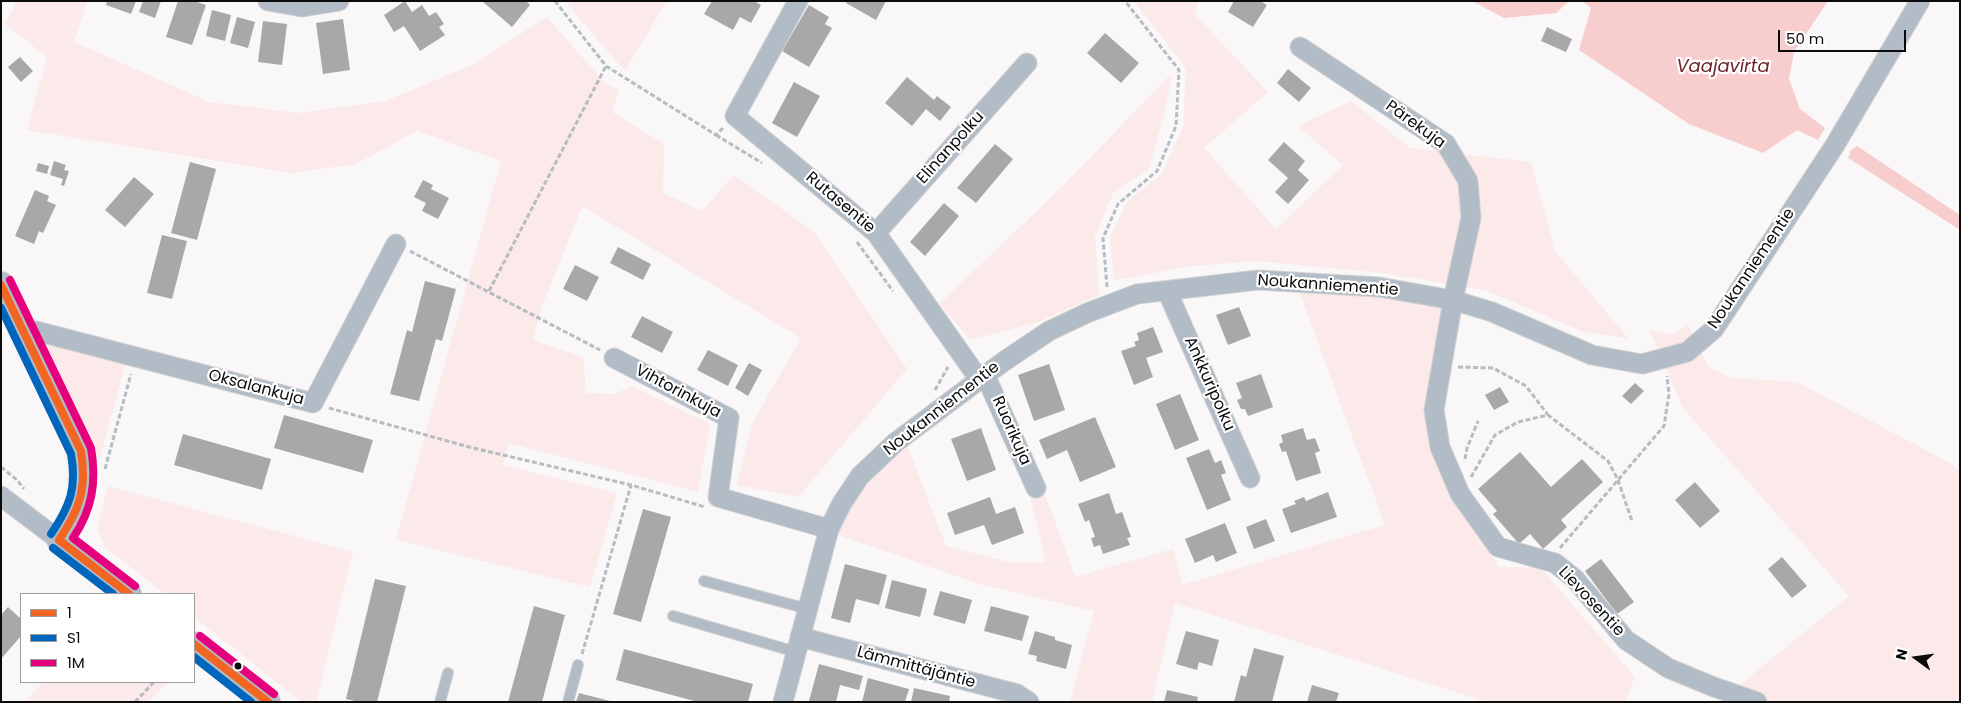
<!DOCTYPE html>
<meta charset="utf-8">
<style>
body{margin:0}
#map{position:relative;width:1961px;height:703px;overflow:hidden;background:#f9f7f7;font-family:Poppins,sans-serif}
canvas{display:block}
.frame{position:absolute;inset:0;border:2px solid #0c0b0b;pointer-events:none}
.legend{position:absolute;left:20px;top:593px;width:175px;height:90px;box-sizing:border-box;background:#fff;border:1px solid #9e9d9d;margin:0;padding:6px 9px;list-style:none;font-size:15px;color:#0c0b0b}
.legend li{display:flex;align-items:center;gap:10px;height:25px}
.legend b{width:25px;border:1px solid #9e9d9d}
.north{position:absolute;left:1891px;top:633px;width:50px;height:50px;-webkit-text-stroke:4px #fff;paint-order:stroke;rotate:284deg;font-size:14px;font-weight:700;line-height:20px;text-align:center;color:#0c0b0b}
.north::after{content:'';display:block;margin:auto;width:18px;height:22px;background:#0c0b0b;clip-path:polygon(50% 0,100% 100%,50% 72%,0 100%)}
.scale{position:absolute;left:1778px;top:30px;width:128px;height:22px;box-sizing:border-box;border:2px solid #0c0b0b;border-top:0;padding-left:6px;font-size:15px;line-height:18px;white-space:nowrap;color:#0c0b0b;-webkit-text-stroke:4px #fff;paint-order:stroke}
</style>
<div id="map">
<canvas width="1961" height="703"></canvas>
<div class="frame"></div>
<ul class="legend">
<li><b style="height:6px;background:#f26522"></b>1</li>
<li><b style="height:6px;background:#0065bd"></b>S1</li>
<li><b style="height:6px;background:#e5007d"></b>1M</li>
</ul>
<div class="north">N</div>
<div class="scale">50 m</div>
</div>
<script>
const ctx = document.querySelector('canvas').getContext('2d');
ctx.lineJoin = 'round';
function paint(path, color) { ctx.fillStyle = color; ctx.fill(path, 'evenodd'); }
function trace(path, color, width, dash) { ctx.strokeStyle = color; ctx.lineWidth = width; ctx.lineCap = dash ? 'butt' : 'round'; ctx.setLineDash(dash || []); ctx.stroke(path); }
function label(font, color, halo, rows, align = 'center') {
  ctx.font = font + ' Poppins,sans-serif'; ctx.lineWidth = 4.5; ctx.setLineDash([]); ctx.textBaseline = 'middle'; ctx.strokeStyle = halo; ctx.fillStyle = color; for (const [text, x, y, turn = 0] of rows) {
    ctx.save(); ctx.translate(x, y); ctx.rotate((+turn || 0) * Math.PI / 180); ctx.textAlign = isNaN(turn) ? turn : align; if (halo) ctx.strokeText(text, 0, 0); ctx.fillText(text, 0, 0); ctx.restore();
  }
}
const green = new Path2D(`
 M17 1H87L74 42 209 102 298 113 386 101 474 64 547 17 605 83 619 90 612 112 664 144 663 193 702 211 734 175 814 232 907 369 798 497 737 485 753 422 801 338 582 206 541 308 533 340 583 357 586 393 616 394 631 386 710 424 698 492 508 443 503 465 617 493 590 587 396 540 501 161 417 131 356 164 292 173 27 130 47 57 5 24Z
 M569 1H667L625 71 568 5Z
 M1134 1H1198L1195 15 1268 92 1204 148 1276 229 1343 165 1298 126 1351 101 1410 148 1531 162 1555 251 1628 338 1584 332 1485 290 1382 273 1257 261 1193 266 1114 280 1110 238 1126 203 1162 173 1183 127 1186 68Z
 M1172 73 1165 111 1149 169 1113 193 1095 236 1099 295 1038 322 971 340 939 304 1062 187Z
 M1298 288 1380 294 1444 305 1428 411 1454 498 1499 567H1540L1635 677 1625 702H1487L1175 603 1152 702H1070L1094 611 983 585 838 535 850 503 866 479 907 445 946 546 1012 563 1046 562 1030 497 1044 492 1075 577 1173 549 1182 585 1385 525Z
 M1688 325 1709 368 1732 378 1797 382 1952 464 1960 471V702H1764L1737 687 1849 596 1683 408 1649 329 1671 335Z
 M45 341 126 362 99 461Z
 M108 486 353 552 316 702H302L194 617V594H165L106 548 97 530Z
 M43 682H168L148 702H25Z`);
const water = new Path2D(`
 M1472 1H1569L1556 13 1504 18Z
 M1582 1H1828L1794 52 1789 79 1800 109 1825 128 1818 140 1797 130 1763 153 1689 124 1579 50 1591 8Z
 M1857 146 1960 215V230L1848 158 1851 150Z`);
const building = new Path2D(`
 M107 1H136L131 14 106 5Z
 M143 1H161L155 18 139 12Z
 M178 1H194L206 5 192 45 166 37Z
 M405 1 412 12 422 5 429 16 436 12 444 24 439 27 445 35 420 51 404 26 394 32 384 15Z
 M482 1H526L530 5 512 27Z
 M712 1H754L761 5 751 23 740 17 733 30 704 14Z
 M847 1H886L876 20 846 3Z
 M1234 1H1260L1267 5 1253 27 1228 12Z
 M809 5 829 17 825 24 832 28 809 67 782 51Z
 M212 10 231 15 225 41 206 36Z
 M237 17 255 22 248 48 230 43Z
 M343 19 350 70 323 74 316 23Z
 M263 21 287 24 282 65 258 62Z
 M1547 27 1572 39 1566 52 1541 41Z
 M1105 33 1139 63 1121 83 1087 53Z
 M20 57 33 71 21 82 8 67Z
 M1288 69 1311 88 1299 102 1277 83Z
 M907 77 934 100 937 96 951 107 940 121 926 109 912 126 885 103Z
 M794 82 820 96 797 137 772 123Z
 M1284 142 1305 161 1298 170 1309 180 1288 204 1275 192 1288 178 1268 160Z
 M995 144 1013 159 976 203 957 188Z
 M54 161 66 165 64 170 69 171 64 186 61 185 63 179 50 175Z
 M190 162 216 169 197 240 171 233Z
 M38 163 49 166 47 174 36 171Z
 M134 177 154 194 125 227 105 210Z
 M423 180 433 185 431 189 449 198 438 219 422 211 426 203 414 197Z
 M35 190 49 196 47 201 56 205 43 233 39 231 34 244 15 236Z
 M944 203 959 216 925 256 910 242Z
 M162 235 187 241 172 299 147 293Z
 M618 247 651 264 643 280 610 263Z
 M575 265 599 277 587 301 563 289Z
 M425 281 456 289 442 341 436 339 419 401 390 394 407 330 412 332Z
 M1239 307 1251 336 1228 345 1216 315Z
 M642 316 673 332 662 353 631 337Z
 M1153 327 1163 352 1146 358 1153 377 1134 385 1121 351 1136 346 1134 342 1139 340 1137 333Z
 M708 350 738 365 728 386 697 370Z
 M749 363 762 370 748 396 735 388Z
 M1049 364 1065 410 1034 421 1018 375Z
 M1261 374 1273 407 1248 416 1245 409H1241L1237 400 1242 398 1236 383Z
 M1635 383 1644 391 1631 404 1622 396Z
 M1500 387 1509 402 1494 410 1485 395Z
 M1180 394 1199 440 1175 450 1156 404Z
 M284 415 373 440 363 473 274 448Z
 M1095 417 1116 467 1080 482 1067 450 1047 459 1039 440Z
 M981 428 996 470 967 481 951 439Z
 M1303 428 1307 440 1315 438 1320 451 1315 453 1321 473 1296 481 1286 451 1282 452 1279 444 1283 442 1281 435Z
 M183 434 271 459 262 490 174 465Z
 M1209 449 1215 463 1221 460 1226 473 1221 475 1231 500 1207 510 1186 458Z
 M1520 452 1551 487 1582 459 1603 482 1561 520 1567 527 1543 549 1530 534 1519 544 1493 514 1497 511 1478 489Z
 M1695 482 1720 511 1700 528 1675 500Z
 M1328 492 1337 517 1291 533 1282 509 1296 504 1294 501 1304 497 1306 501Z
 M1109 493 1116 514 1122 512 1131 537 1127 538 1130 545 1103 554 1100 545 1094 547 1091 538 1095 537 1089 520 1085 522 1078 504Z
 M990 497 996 514 1015 507 1024 533 992 545 984 525 955 535 947 513Z
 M643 509 671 517 641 622 613 614Z
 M1266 519 1275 541 1254 549 1246 527Z
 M1225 523 1237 553 1216 562 1213 555 1195 563 1185 539Z
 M1782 557 1807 586 1792 598 1768 569Z
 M1601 559 1634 602 1617 614 1585 571Z
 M845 564 887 575 879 605 856 599 850 623 831 618Z
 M375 579 406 586 377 702H359L346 699Z
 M892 580 927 589 920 617 885 608Z
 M940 591 972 600 965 624 933 615Z
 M534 606 565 615 542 702H508Z
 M991 606 1029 616 1022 641 984 631Z
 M8 607 21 619V636L1 659V615Z
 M1035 631 1055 637V640L1072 645 1066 669 1036 661 1037 656 1028 654Z
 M1186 631 1219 640 1212 666 1199 662 1197 670 1176 664Z
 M1254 648 1284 656 1272 702H1234L1241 675 1246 677Z
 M624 649 753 684 748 702H698L616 680Z
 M819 664 863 676 859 690 840 685 836 702 809 701Z
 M868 678 909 689 905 702H862Z
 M1312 685 1339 693 1336 702H1307Z
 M914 688 950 696 949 702H911Z
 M1167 690 1198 697 1197 702H1164Z
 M579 693 610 701V702H576Z`);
const path = new Path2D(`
 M555 1 606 66 716 135 723 128
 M716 135 762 163
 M857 242 893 291
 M410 251 600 350
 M1107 287 1103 238 1118 204 1157 171 1176 126 1179 70 1125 1
 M489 291 606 66
 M1458 367 1493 368 1526 386 1548 415
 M935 390 948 367
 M329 408 469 447 631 485 705 507
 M1465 459 1467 448 1478 421
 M1 467 17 480 24 489
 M105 469 131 374
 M1471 477 1495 435 1518 422 1548 415 1608 461 1618 480 1632 521
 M1560 548 1664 426 1669 394 1667 376
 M582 654 631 485
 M135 702 154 682`);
const service = new Path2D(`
 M704 581 808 609
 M673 616 796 652
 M440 702 448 673
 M568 702 578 665`);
const minor = new Path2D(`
 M268 1 302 7 339 1
 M798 1 735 116 876 233 979 379
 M1300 47 1446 144 1468 181 1471 218 1453 300 1434 410 1440 447 1460 494 1498 547 1555 563 1575 579 1626 640 1668 668 1714 687 1757 702
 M876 233 1027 63
 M1167 291 1250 478
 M26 335 36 331 313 403 396 244
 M614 358 729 418 718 497 829 529
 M985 375 1036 488
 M1 496 59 540
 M800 637 1017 694 1029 702
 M783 702 829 529 842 503 860 476 896 442 1003 362 1049 331 1087 313 1137 294 1258 280 1379 287 1453 300 1492 312 1592 355 1642 364 1687 352 1714 329 1835 145 1920 1`);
const tertiary = new Path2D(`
 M1 284 81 451C89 489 81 509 59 540L129 594
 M194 644 268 702`);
const bus1 = new Path2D(`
 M1 285 81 451C87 488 80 509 59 540
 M59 540 129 594
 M194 644 268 702`);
const bus2 = new Path2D(`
 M1 308 71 454C77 488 70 506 51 534
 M53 548 113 594
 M194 657 251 702`);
const bus3 = new Path2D(`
 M10 280 91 448C97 482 92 510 73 538L135 586
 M200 636 274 694`);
const markers = [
 [238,666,4.5,"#0c0b0b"]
];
const streetNames = [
 ["Pärekuja",1415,125,36],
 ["Elinanpolku",951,148,-48],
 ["Rutasentie",840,203,40],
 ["Noukanniementie",1752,269,-56],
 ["Noukanniementie",1328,286,4],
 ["Ankkuripolku",1209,384,66],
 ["Oksalankuja",256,388,15],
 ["Vihtorinkuja",678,392,28],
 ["Noukanniementie",942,409,-38],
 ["Ruorikuja",1011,431,66],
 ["Lievosentie",1591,602,47],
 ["Lämmittäjäntie",916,668,15]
];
const waterNames = [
 ["Vaajavirta",1723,67]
];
paint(green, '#fce9e9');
paint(water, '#f8cdcd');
paint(building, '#a9a8a8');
trace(service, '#d3d1d1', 12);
trace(minor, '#d3d1d1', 21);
trace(tertiary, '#d3d1d1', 26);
trace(path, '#b6bcc1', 3, [5, 2.5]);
trace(service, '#b2bcc6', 10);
trace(minor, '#b2bcc6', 19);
trace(tertiary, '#b2bcc6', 24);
trace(bus1, '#f26522', 8);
trace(bus2, '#0065bd', 8);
trace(bus3, '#e5007d', 8);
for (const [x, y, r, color] of markers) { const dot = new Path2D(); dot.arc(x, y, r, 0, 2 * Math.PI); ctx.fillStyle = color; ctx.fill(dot); trace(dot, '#fff', 2); }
label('16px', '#0c0b0b', '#fff', streetNames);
label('italic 18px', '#6b252b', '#fff', waterNames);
</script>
